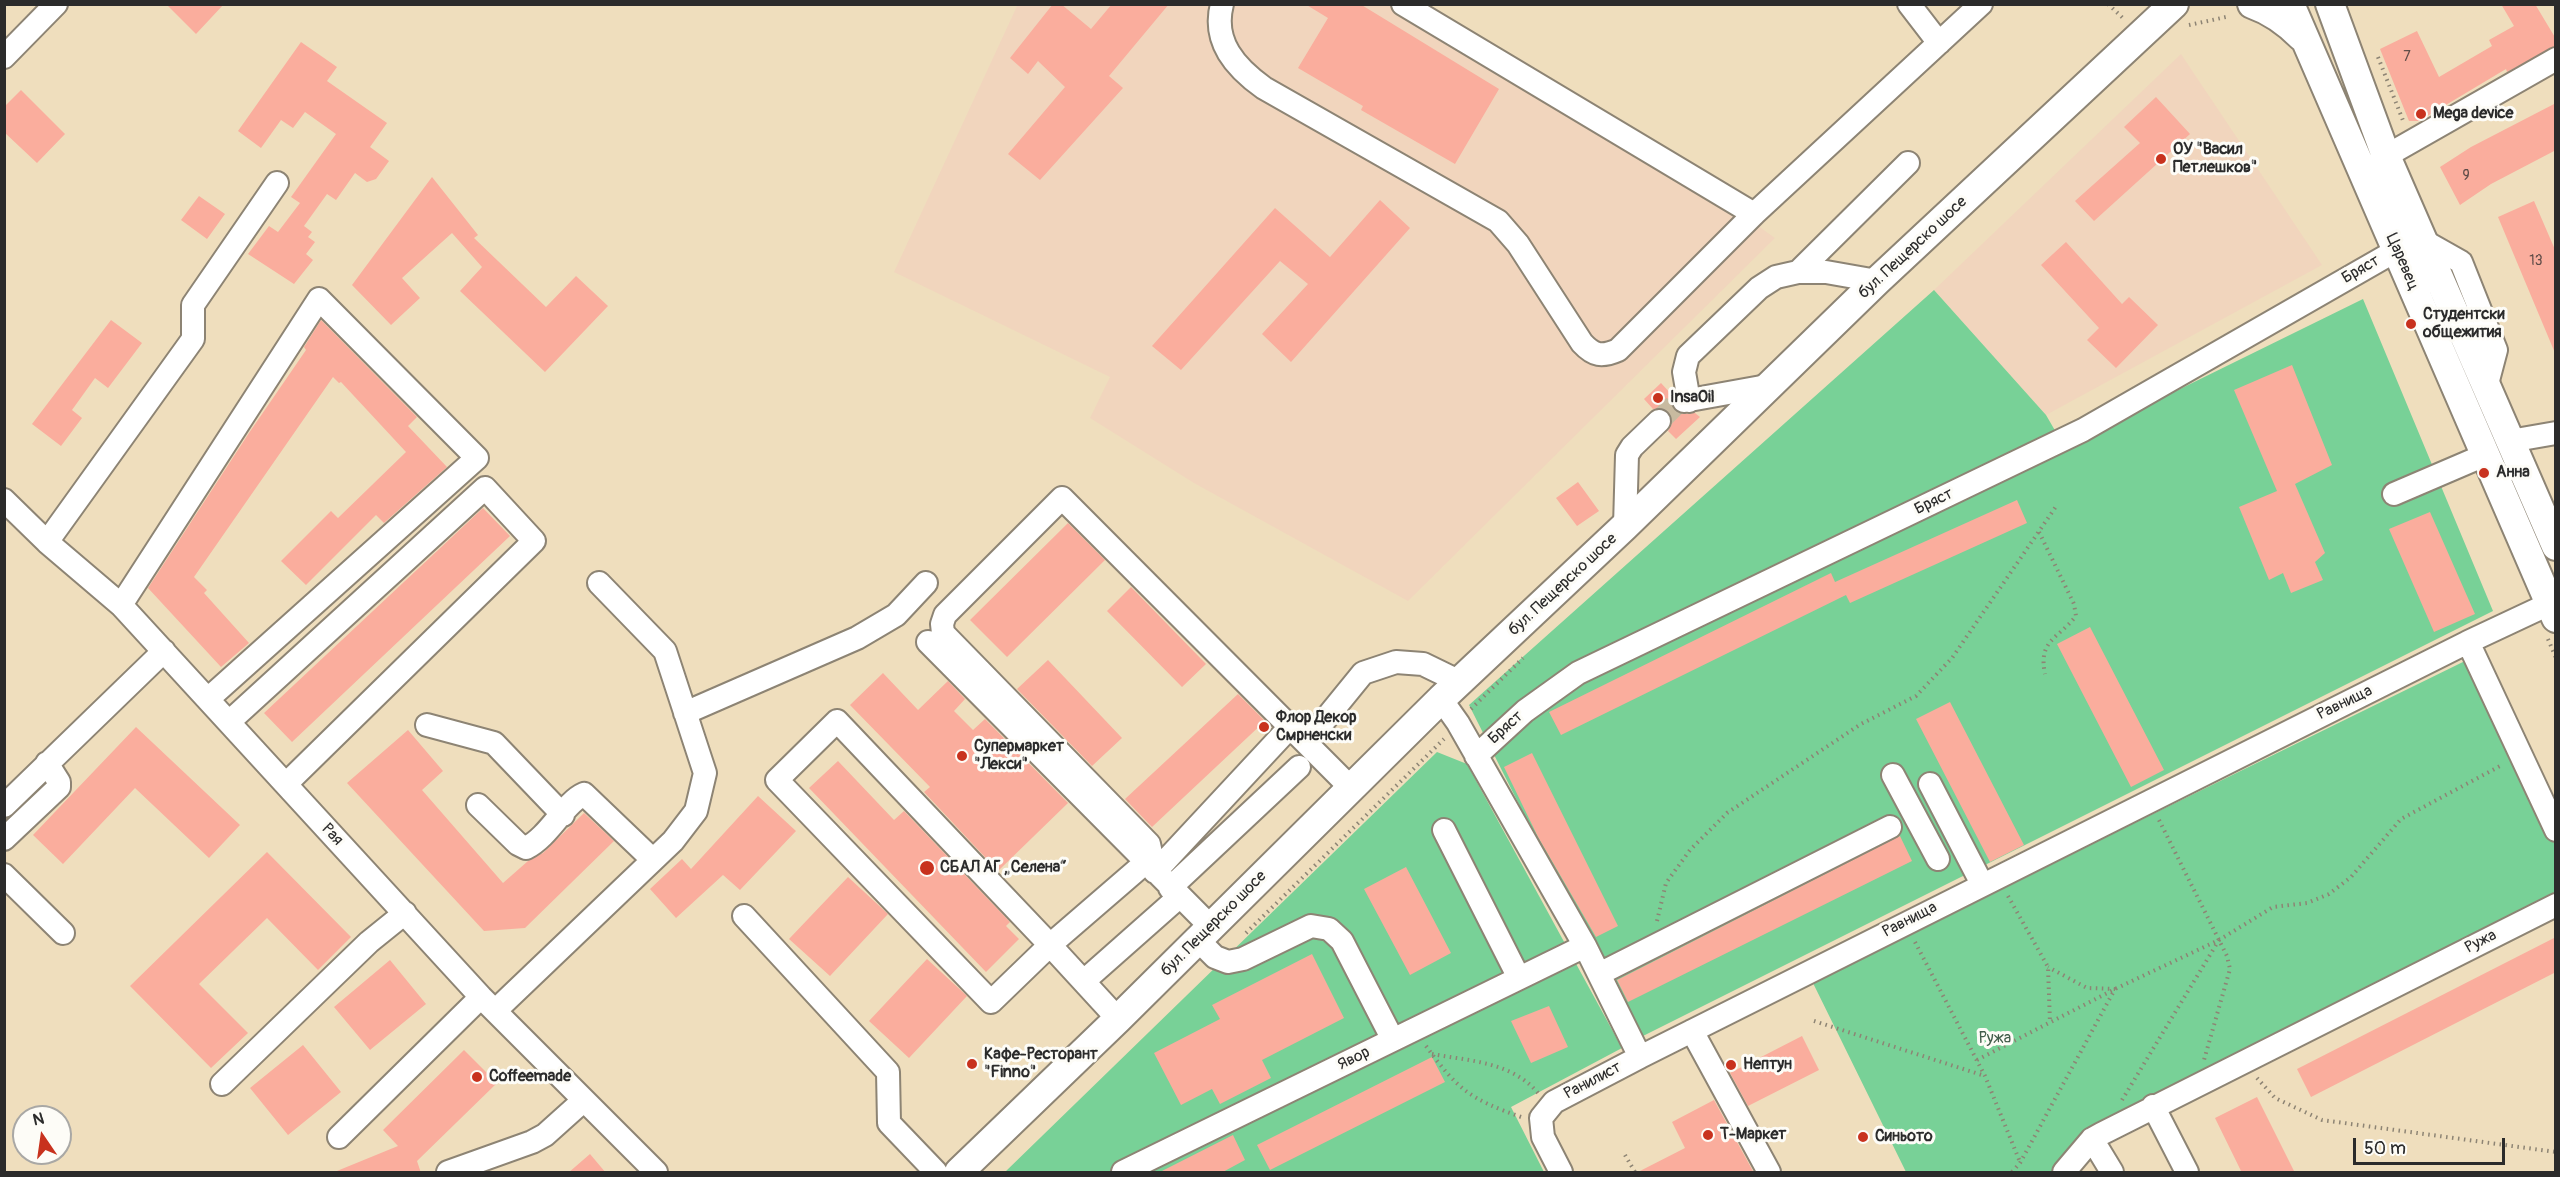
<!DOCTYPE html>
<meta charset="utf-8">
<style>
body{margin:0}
#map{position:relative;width:2560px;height:1177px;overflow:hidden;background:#efdebd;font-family:Pangolin,sans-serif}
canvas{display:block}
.frame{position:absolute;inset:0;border:6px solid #2b2b2b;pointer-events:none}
.north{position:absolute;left:12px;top:1105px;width:60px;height:60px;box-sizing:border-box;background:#fdfcf7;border:2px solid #a9a8a5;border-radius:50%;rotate:347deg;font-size:16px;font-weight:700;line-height:24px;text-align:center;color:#2b2b2b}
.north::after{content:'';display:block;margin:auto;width:21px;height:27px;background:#c8321e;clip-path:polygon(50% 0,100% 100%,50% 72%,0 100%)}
.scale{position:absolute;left:2353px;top:1138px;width:152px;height:27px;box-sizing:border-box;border:3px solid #2b2b2b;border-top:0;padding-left:8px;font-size:18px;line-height:21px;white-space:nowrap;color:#2b2b2b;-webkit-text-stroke:4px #fdfcf7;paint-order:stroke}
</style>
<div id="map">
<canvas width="2560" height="1177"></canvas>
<div class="frame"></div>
<div class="north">N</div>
<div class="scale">50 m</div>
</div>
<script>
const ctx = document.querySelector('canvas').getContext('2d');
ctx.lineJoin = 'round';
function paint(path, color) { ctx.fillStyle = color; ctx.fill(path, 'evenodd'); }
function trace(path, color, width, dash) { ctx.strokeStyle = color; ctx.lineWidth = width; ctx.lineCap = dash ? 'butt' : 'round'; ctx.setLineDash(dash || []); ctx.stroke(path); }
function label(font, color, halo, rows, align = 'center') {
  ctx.font = font + ' Pangolin,sans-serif'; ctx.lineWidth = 6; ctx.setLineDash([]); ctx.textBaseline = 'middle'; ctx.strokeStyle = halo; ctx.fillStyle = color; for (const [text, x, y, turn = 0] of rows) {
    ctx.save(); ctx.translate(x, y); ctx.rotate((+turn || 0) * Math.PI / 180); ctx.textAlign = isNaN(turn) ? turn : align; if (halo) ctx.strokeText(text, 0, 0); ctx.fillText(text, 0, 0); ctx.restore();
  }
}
const built = new Path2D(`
 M1018 4 1391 5 1727 204 1775 238 1408 601 1194 483 1090 418 1110 377 894 272Z
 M2181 54 2322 265 2046 415 1934 290Z`);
const green = new Path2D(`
 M1934 290 2046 415 2064 446 2363 299 2493 611 1637 1039 1469 705Z
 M2467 660 2555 845V892L2095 1128 2055 1172H1906L1812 981Z
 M1437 752 1467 764 1622 1048 1511 1107 1544 1172H1005Z`);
const building = new Path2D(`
 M166 4H224L196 34Z
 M1053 4H1061L1091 29 1112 4H1169L1109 76 1123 88 1040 180 1008 154 1065 87 1038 61 1028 74 1010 58Z
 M1305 4H1360L1499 89 1455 164 1361 110 1363 106 1298 68 1328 18Z
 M2501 4H2535L2556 39V46L2507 72 2506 69 2419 121H2409L2380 49 2417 31 2439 77 2492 46 2489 40 2514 26Z
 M301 42 337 67 327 81 387 123 370 147 389 161 376 179 367 182 355 173 336 200 327 194 304 226 312 232 308 237 315 242 306 254 313 260 294 284 248 254 269 226 278 232 300 203 291 197 336 134 305 112 293 128 281 120 261 148 238 131Z
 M21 90 65 134 37 163 4 132V107Z
 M2156 97 2190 134 2094 221 2075 201 2140 143 2124 127Z
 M2556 103V150L2491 184 2460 205 2440 167 2471 147Z
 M432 177 478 235 474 238 546 307 576 276 608 306 545 372 460 291 482 267 452 233 402 278 420 298 391 325 352 285Z
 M199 196 225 214 207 239 181 220Z
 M1380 200 1410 228 1291 362 1262 334 1308 284 1280 261 1181 370 1152 346 1275 208 1330 257Z
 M2534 201 2556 252 2555 353 2498 217Z
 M2066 242 2122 304 2129 297 2158 325 2116 368 2087 340 2099 328 2041 265Z
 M111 320 142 343 108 388 95 378 72 410 82 418 61 446 32 424Z
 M321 320 417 417 408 426 447 467 384 523 376 515 306 585 281 561 331 511 338 518 406 452 341 382 339 383 333 377 194 577 207 590 204 593 249 643 221 667 148 588 249 433 306 350 304 347Z
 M2292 365 2332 465 2295 484 2325 553 2315 562 2323 580 2291 593 2283 573 2269 580 2239 507 2277 491 2234 390Z
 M1661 383 1672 395 1671 403 1674 410 1680 414 1695 413 1700 417 1676 439 1668 431 1672 424 1669 412 1662 408 1653 409 1644 399Z
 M1578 482 1599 511 1577 526 1556 498Z
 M2017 500 2027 523 1850 603 1846 595 1561 735 1549 712 1831 573 1835 582Z
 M483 508 510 536 292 742 264 713Z
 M2430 512 2475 614 2434 632 2389 529Z
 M1068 523 1105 560 1007 657 970 620Z
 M1131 587 1206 664 1182 687 1107 611Z
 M2090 627 2164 770 2131 787 2057 644Z
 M1048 660 1122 738 1092 766 1017 689Z
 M883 673 918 710 948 681 965 699 954 711 973 730 985 719 1068 803 998 871 924 792 930 787 850 705Z
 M1238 694 1265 721 1152 827 1125 799Z
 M1950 702 2024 845 1990 862 1916 719Z
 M136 727 240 825 209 858 135 788 63 864 33 835Z
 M408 730 443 771 422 790 503 883 528 861 543 853 584 813 614 841 525 928 484 931 347 783Z
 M1532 753 1618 926 1596 937 1538 837 1504 767Z
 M838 761 894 820 904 811 1010 922 1006 926 1019 939 986 972 809 788Z
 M758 796 796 831 740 890 723 875 676 918 650 889 682 859 691 869Z
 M1900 836 1912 861 1628 1002 1617 980Z
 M267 852 351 937 318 970 267 918 199 984 248 1033 211 1068 130 986Z
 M1406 867 1451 953 1410 975 1364 889Z
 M848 877 888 914 830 976 789 939Z
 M2556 937V972L2311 1097 2297 1069Z
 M1312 954 1344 1018 1262 1060 1271 1078 1220 1104 1212 1089 1181 1105 1154 1053 1220 1019 1212 1005Z
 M927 959 967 996 909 1058 869 1021Z
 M390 960 426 1004 370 1050 334 1007Z
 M1549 1006 1568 1047 1531 1063 1511 1021Z
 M1802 1036 1819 1070 1748 1106 1730 1073Z
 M303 1045 341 1092 288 1135 250 1088Z
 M464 1050 497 1083 417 1161 421 1173H332L398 1146 383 1130Z
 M1432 1057 1445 1082 1270 1170 1257 1145Z
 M2257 1097 2295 1173H2242L2215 1118Z
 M1714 1100 1754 1173H1636L1685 1148 1672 1122Z
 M1233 1135 1245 1160 1221 1173H1158Z
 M590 1154 606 1173H568Z`);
const minorTunnel = new Path2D(`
 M1659 421 1677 403 1684 401`);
const path = new Path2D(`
 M2108 4 2125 20
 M2189 25 2226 17
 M2378 57 2404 123
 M2039 532 2074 604 2076 616C2058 639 2038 640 2045 674
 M2548 639 2556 658
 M1471 709 1523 658
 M2159 820 2227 956 2230 969 2204 1060
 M2008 896 2048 967 2050 1023
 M1657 921 1666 883 1690 850 1727 813 1861 724 1916 696 1952 658 2057 505
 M1246 933 1444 739
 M1915 942 1985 1076 2020 1162
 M1814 1021 1985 1076
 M1426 1046C1458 1090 1470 1099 1521 1117
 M1432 1054C1470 1061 1512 1062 1538 1093
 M1977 1060 2115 989 2219 940 2273 907 2307 903 2329 894 2351 877 2401 819 2502 765
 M2257 1078 2275 1098 2322 1120 2556 1152
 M2122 1100 2219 940
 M1625 1155 1635 1172
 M2012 1172 2020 1163 2115 989 2087 988 2048 967`);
const minor = new Path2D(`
 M1222 4C1212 42 1236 68 1264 88L1498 221 1518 244 1582 343C1594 356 1602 357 1618 350L1754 214 1981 4
 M1403 4 1754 214
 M1909 4 1939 43
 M4 57 56 4
 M2386 156 2556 59
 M2422 240 2461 262 2496 350 2486 388
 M1798 272 1908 163
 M1684 401 1767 386
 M1689 401 1684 372 1688 356 1759 288 1776 277 1798 272H1826L1877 281
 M2510 441 2556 433
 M2394 494 2485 455
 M4 500 47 542 121 605 481 997 656 1172
 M1625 526 1627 455 1632 447 1659 421
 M47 542 193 339V305L277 183
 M121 605 319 299 477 458 208 699
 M928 642 1211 927
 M2468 642 2556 830
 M1441 699 1458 723 1585 946 1640 1057 2468 642 2549 604
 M685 713 857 638 896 615 926 583
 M229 722 485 488 534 541 286 784
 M427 725 494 743 563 815
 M1306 743 1363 673 1396 662 1423 664 1460 682
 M1476 756 1525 711 1578 673 2083 430 2397 250
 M1893 775 1938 859
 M1930 784 1982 884
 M478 805 518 844 526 848C549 837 565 802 584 794L653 860
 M4 806 164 651
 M1444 830 1519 978
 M4 839 59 787V782L47 763
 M1155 872 1149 844 943 633 942 624 945 615 1062 498 1351 788
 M1155 872 1290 727
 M4 875 63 933
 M1170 888 1299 767
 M744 916 888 1072 889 1123 936 1172
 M1198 940 1215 957 1228 962 1243 959 1311 926 1329 929 1342 941 1393 1040
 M1599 974 1890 827
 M1084 981 1179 897
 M495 1011 673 841 696 811 705 773 665 651 599 583
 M1118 1019 1050 945 837 721 777 780 991 1002 1050 945 1145 863
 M1692 1031 1769 1172
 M222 1084 369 942 405 913
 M2153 1106 2187 1172
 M339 1137 481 997
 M2092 1139 2112 1172
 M448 1172 532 1142 545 1135 584 1100
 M1123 1172 1585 946
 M1561 1172 1543 1137 1541 1118 1554 1102 1640 1057
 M2064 1172 2092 1139 2101 1134 2556 905`);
const major = new Path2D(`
 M2252 4C2272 11 2287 22 2302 37
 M2290 4 2556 618
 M2330 4 2386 156 2556 546
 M959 1172 1118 1019 1441 699 1625 526 1877 281 2174 4`);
const markers = [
 [2421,114,6,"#c8321e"],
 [2161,159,6,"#c8321e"],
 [2411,324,6,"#c8321e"],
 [1658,398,6,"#c8321e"],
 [2484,473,6,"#c8321e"],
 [1264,727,6,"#c8321e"],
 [962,756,6,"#c8321e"],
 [927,868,8,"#c8321e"],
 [972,1064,6,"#c8321e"],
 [1731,1065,6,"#c8321e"],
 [477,1077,6,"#c8321e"],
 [1708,1135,6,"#c8321e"],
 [1863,1137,6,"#c8321e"]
];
const numberNames = [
 ["7",2407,57],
 ["9",2466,176],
 ["13",2536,261]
];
const poiNames = [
 ["Mega device",2433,114],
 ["ОУ \"Васил",2173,150],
 ["Петлешков\"",2173,168],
 ["Студентски",2423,315],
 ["общежития",2423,333],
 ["InsaOil",1670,398],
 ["Анна",2496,473],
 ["Флор Декор",1276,718],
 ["Смрненски",1276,736],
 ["Супермаркет",974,747],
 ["\"Лекси\"",974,765],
 ["СБАЛ АГ „Селена“",940,868],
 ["Кафе-Ресторант",984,1055],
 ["\"Finno\"",984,1073],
 ["Нептун",1743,1065],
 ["Coffeemade",489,1077],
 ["Т-Маркет",1720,1135],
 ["Синьото",1875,1137]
];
const streetNames = [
 ["бул. Пещерско шосе",1913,248,-43],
 ["Царевец",2402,262,67],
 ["Бряст",2361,270,-30],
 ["Бряст",1934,502,-26],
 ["бул. Пещерско шосе",1563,585,-43],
 ["Равнища",2345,703,-26],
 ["Бряст",1506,728,-42],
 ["Рая",332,835,47],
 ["Равнища",1910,920,-27],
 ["бул. Пещерско шосе",1214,924,-45],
 ["Ружа",2481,942,-27],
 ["Явор",1354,1059,-26],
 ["Ранилист",1593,1081,-28]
];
const parkNames = [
 ["Ружа",1995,1039]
];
paint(built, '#f1d5bd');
paint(green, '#78d197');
paint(building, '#faad9d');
trace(minorTunnel, '#c8baa0', 22, [22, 11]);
trace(minor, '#8d8474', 26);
trace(major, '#8d8474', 32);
trace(path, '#8d8474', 4, [1.5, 4.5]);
trace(minor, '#fff', 22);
trace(major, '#fff', 28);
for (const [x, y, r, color] of markers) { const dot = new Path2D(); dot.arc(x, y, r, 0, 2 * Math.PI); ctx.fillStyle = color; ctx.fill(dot); trace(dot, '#fdfcf7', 2); }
label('14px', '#5f4c48', null, numberNames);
label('bold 16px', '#2b2b2b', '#fdfcf7', poiNames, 'left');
label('16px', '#2b2b2b', '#fdfcf7', streetNames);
label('16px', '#425d4b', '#fdfcf7', parkNames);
</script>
